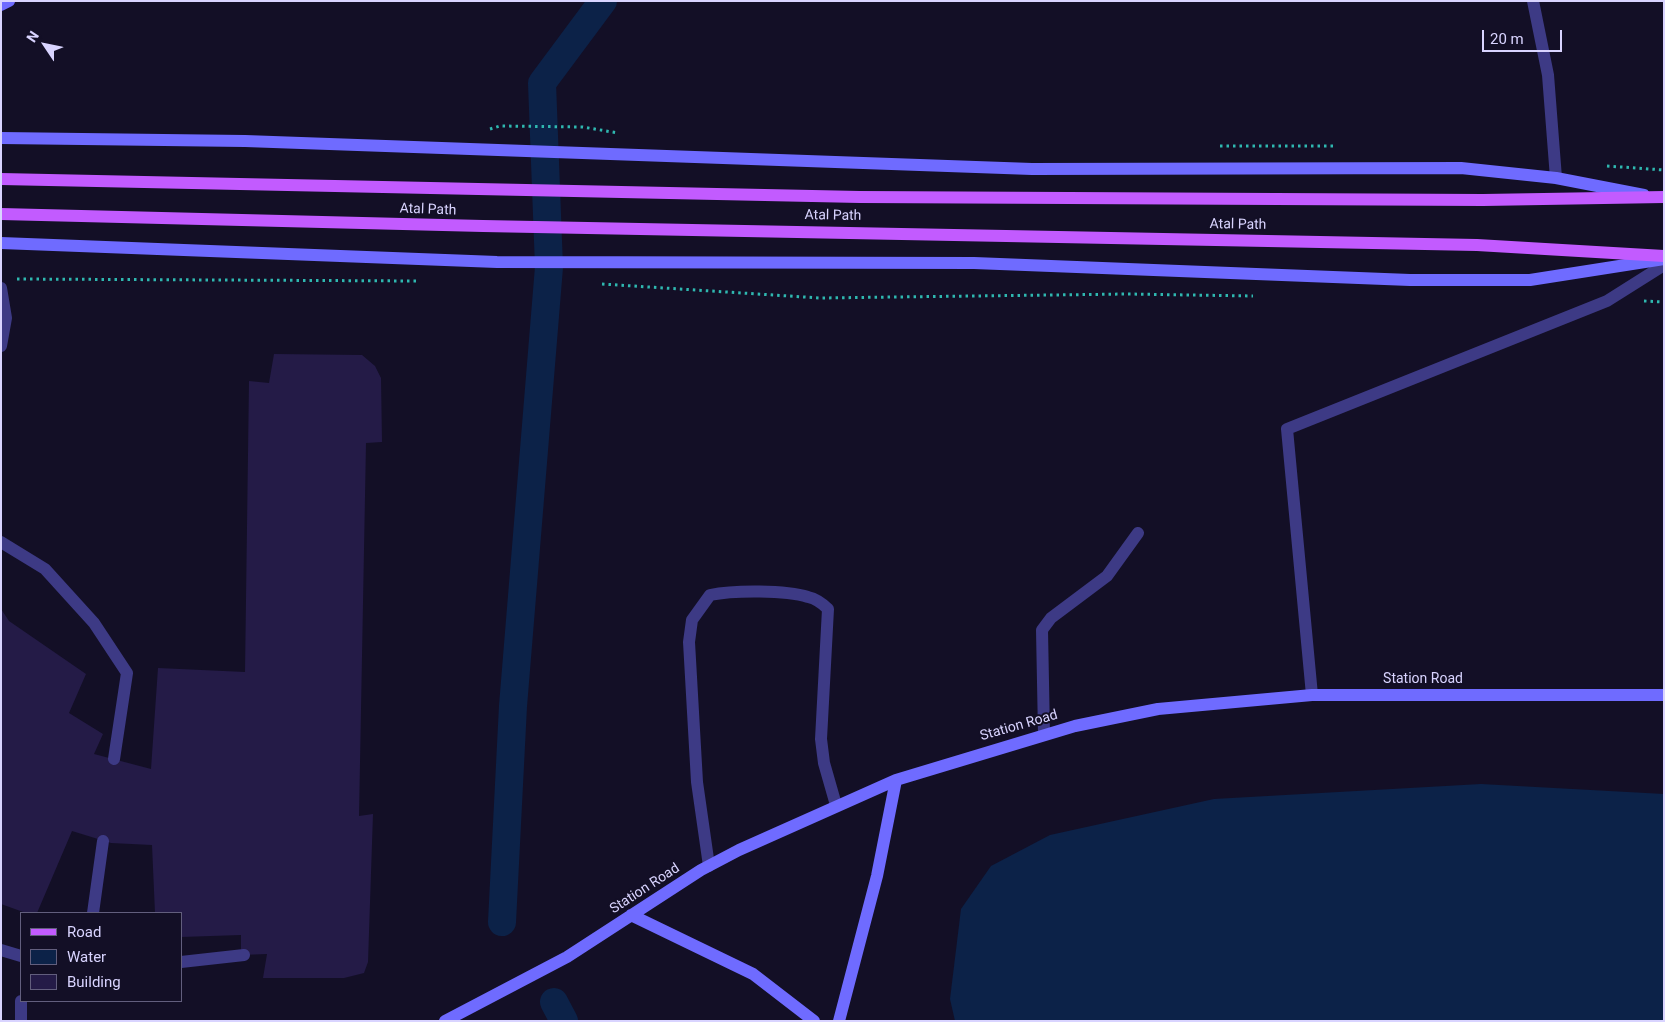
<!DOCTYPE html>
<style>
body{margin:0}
#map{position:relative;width:1665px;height:1022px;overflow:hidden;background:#130f26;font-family:Roboto,sans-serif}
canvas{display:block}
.frame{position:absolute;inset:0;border:2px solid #d9d4ff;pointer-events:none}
.legend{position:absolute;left:20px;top:912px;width:162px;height:90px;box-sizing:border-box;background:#130f26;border:1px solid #625e7d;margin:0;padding:6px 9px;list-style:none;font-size:15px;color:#d9d4ff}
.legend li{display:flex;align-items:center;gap:10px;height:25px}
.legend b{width:25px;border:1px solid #625e7d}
.north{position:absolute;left:20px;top:20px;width:50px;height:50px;-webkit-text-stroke:4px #130f26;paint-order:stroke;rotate:304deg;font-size:14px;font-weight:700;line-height:20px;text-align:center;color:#d9d4ff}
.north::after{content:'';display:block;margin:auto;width:18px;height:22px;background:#d9d4ff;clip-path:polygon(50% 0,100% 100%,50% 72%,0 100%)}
.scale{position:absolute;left:1482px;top:30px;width:80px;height:22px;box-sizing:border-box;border:2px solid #d9d4ff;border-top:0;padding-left:6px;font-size:15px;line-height:18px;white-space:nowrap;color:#d9d4ff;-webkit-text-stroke:4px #130f26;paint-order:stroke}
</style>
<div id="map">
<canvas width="1665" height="1022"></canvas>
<div class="frame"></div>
<ul class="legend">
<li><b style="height:6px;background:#c25bff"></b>Road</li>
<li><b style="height:14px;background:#0c2248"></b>Water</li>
<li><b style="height:14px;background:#241b47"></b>Building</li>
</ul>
<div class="north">N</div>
<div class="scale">20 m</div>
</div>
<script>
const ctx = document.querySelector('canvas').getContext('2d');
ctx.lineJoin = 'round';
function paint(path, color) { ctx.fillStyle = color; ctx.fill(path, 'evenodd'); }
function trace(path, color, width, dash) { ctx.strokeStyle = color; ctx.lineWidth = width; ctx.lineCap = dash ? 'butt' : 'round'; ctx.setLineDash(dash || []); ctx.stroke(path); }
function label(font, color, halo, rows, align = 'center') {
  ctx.font = font + ' Roboto,sans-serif'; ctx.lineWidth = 4; ctx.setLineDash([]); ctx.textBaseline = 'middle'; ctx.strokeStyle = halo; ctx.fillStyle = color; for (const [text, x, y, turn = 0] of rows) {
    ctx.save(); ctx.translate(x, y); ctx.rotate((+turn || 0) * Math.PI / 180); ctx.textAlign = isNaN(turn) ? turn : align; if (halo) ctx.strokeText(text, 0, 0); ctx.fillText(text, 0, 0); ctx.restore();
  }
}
const water = new Path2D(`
 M1481 784 1664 794V1021H955L950 999 961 909 991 866 1050 835 1214 799Z`);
const canal = new Path2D(`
 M502 922 513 706 549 267 542 83 603 1
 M554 1002 564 1021`);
const building = new Path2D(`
 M274 354 362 355 375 366 381 378 382 442 366 443 359 816 373 814 368 962 364 973 344 978H263L267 954 241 955V935L181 937V913H155L152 845 111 843 72 831 37 913H26L1 904V609L9 621 86 674 69 713 103 734 94 754 151 769 158 668 245 672 249 381 269 383Z`);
const path = new Path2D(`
 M490 129 500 126 583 127 618 133
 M1220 146H1336
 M1607 166 1664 170
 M17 279 419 281
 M602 284 820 298 1127 294 1253 296
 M1644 301 1664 302`);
const lane = new Path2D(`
 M1 288 6 318 1 346
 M1 542 45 569 94 623 127 673 114 759
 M1044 734 1042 630 1051 618 1107 576 1138 533
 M709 866 697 782 689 642 692 620 710 595C734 590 786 590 808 597 817 599 822 603 828 609L821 739 824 763 836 805
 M93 913 103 841
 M1 950 21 956
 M181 962 244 955
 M21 1021V1001`);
const street = new Path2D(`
 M1533 1 1548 75 1556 178
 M1312 695 1287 429 1607 301 1664 265`);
const secondary = new Path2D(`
 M1 5 9 1
 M1 138 245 141 1032 169 1461 168 1556 178 1644 195
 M1 243 497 262 974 263 1410 280H1530L1664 259
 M631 915 753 974 814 1021
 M445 1021 567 957 701 870 739 850 896 780 1075 726 1158 709 1312 695H1664
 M839 1021 877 876 896 780`);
const primary = new Path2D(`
 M1 179 860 197 1483 200 1664 197
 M1 214 483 226 1477 245 1664 256`);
const streetNames = [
 ["Atal Path",428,210,2],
 ["Atal Path",833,216,1],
 ["Atal Path",1238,225,1],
 ["Station Road",1423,679],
 ["Station Road",1019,726,-16],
 ["Station Road",645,889,-33]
];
paint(water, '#0c2248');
trace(canal, '#0c2248', 28);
paint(building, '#241b47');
trace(path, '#2fb8b0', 3, [2.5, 4]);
trace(lane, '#3d3a85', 12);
trace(street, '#3d3a85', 12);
trace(secondary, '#6f6bff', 12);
trace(primary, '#c25bff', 12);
label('14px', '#d9d4ff', '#130f26', streetNames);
</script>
